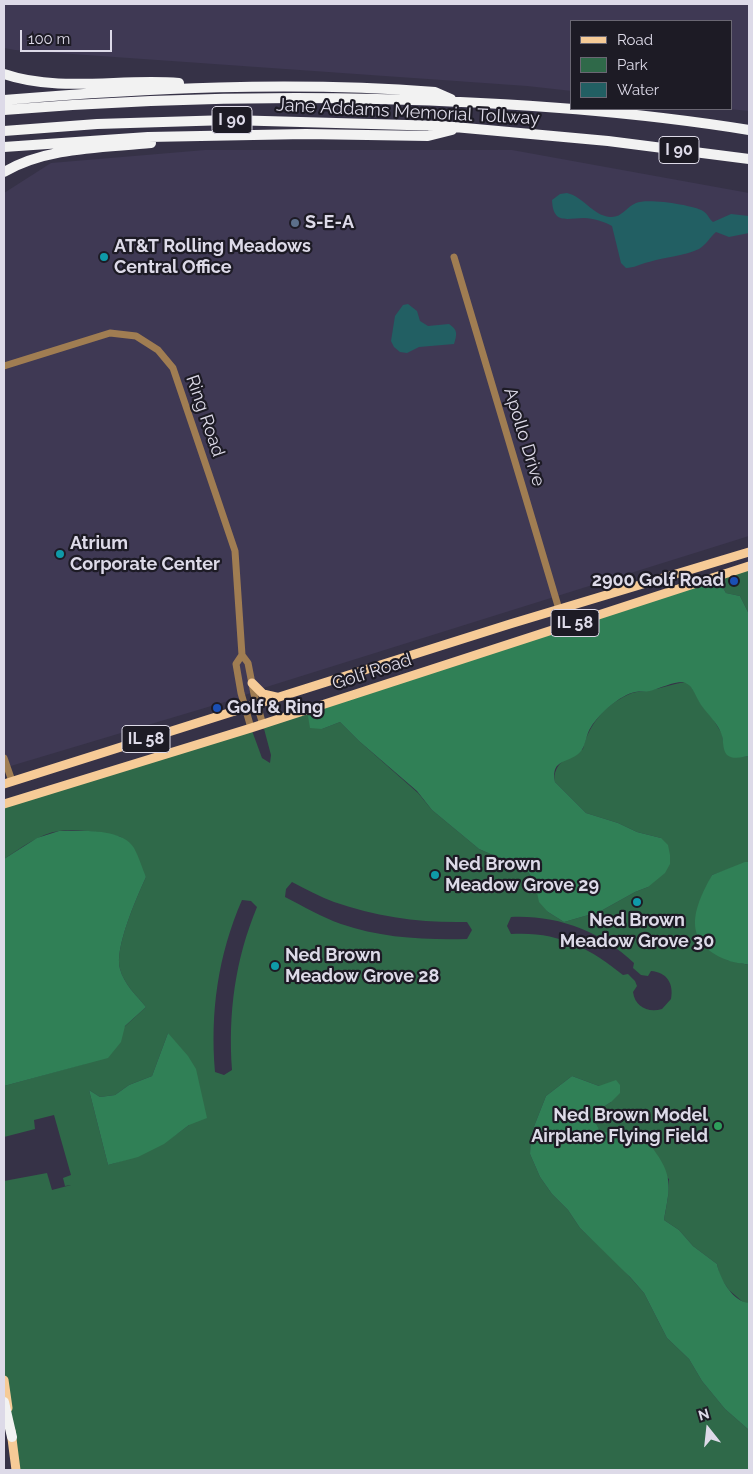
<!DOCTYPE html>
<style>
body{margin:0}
#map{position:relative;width:753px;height:1474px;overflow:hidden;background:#363247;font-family:Raleway,sans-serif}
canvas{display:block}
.frame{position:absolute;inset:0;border:5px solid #dddae8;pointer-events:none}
.legend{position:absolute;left:570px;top:20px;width:162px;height:90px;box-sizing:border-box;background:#1d1b25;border:1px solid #6a6773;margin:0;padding:6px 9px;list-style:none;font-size:15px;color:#dddae8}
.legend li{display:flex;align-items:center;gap:10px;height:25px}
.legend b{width:25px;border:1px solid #6a6773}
.north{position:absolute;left:683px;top:1404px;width:50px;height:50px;-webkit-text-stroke:4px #1d1b25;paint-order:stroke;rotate:344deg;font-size:14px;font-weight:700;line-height:20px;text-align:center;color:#dddae8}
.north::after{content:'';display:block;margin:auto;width:18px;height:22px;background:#dddae8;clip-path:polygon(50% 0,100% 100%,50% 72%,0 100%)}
.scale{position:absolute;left:20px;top:30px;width:92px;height:22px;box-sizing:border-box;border:2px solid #dddae8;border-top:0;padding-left:6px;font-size:15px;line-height:18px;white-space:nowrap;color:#dddae8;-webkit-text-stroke:4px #1d1b25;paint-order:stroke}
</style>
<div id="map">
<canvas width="753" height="1474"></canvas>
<div class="frame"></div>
<ul class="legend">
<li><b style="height:6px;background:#f6cb97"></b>Road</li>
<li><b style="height:14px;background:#2f6949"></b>Park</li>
<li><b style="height:14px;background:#225f63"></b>Water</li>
</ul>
<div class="north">N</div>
<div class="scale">100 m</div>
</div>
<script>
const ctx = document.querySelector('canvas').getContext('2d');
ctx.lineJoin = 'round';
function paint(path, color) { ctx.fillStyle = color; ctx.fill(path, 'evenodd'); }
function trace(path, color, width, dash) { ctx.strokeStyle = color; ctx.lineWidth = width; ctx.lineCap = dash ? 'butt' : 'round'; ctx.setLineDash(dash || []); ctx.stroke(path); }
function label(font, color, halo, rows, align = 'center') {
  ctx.font = font + ' Raleway,sans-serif'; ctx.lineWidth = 4.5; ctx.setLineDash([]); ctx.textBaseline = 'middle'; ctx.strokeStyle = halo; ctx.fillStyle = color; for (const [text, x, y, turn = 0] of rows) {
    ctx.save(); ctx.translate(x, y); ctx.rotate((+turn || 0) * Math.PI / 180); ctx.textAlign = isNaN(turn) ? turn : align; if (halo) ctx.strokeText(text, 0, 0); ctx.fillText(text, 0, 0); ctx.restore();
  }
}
const built = new Path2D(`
 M4 4H749V111L729 109H732V21H572V91L527 86 15 50 4 48Z
 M205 150H512L749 193V536L260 689 238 698 4 768V193L51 163Z`);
const green = new Path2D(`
 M749 567V620L748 612 740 596 726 593 717 577Z
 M685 682 689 684 696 694 700 703 713 719 722 734 723 741 743 757 749 756V862L712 875 700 901 727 960 749 965V1303H744L729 1290 720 1277 717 1264 693 1246 679 1230 664 1220 668 1197 669 1179 614 1134 600 1131 594 1121 600 1109 611 1102 599 1086 572 1076 546 1096 531 1134 530 1154 540 1177 552 1194 568 1210 580 1228 621 1267 644 1293 667 1338 689 1359 702 1381 725 1409 749 1430V1470H16L4 1377V1181L47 1173 52 1190 71 1185 65 1186 63 1178 71 1175 54 1115 34 1120 35 1129 4 1137V1086L84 1064 146 1007C136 995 124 984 120 969 114 948 137 897 146 877L121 837C102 833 79 828 59 831 39 834 21 848 4 859V804L251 728 262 758 270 763 271 755 263 725 307 710 322 729 340 722 359 741 418 793 432 810 479 849 527 870 535 883 548 912 564 922 599 912 635 892 648 887 661 838 637 832 618 823 586 813 555 782C552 763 569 757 583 749 589 723 607 703 632 693 638 691 645 692 651 690 662 688 673 684 685 682ZM292 882C306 889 320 897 334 902 377 917 421 923 467 922L472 930 467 939C425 940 381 938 341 924 321 917 303 906 285 897L286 889ZM242 900 251 901 257 907C235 960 228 1013 232 1070L224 1075 215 1072C210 1012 218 955 242 900ZM511 917C558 915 600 931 634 963L633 968 641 975 648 976 651 971C667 972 674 984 671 999L662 1009C648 1013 635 1007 633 992L637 986 635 981 628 974 623 975C589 947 556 931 511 934L507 926ZM168 1033 189 1125C160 1147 143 1155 108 1165L89 1090 100 1097 115 1095 129 1085 152 1076Z`);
const forest = new Path2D(`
 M717 577 726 593 740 596 748 612 749 620V756C743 757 733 760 727 755 722 750 724 739 721 733 717 722 708 715 701 705 697 699 695 692 690 686 688 684 686 683 683 682 672 682 661 688 650 691 645 692 640 691 635 692 620 695 599 714 591 727 586 734 586 745 581 751 571 764 550 757 555 782L586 813 618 823 637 832 661 838 668 845 670 855V864L665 873 648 887 635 892 599 912 564 922 548 912 539 902 535 883 527 870 479 849 432 810 417 791 359 741 340 722 322 729 310 728 307 710Z
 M59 831C80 831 122 828 134 848 139 857 142 868 146 877 137 897 114 948 120 969 124 984 136 995 146 1007L125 1026 121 1042 108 1058 4 1086V859L37 838Z
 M745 862H749V965C742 963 733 963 727 960 681 942 693 909 712 875Z
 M168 1033 188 1056 196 1069 207 1118 189 1125 164 1144 138 1157 108 1165 89 1090 100 1097 115 1095 129 1085 152 1076Z
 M572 1076 599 1086 616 1080 620 1085V1093L611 1102 600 1109 594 1120 600 1131C613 1134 630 1132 642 1139 647 1141 653 1148 656 1153 674 1178 669 1192 664 1220L679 1230 693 1246 717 1264C720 1279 733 1302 749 1303V1430L725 1409 702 1381 689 1359 667 1338 644 1293 630 1277 580 1228 568 1210 552 1194 540 1177 530 1154 531 1134 546 1096Z`);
const water = new Path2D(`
 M567 193C584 197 592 215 610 217 622 218 626 207 636 203 647 198 693 205 703 211 708 214 709 219 713 222L731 214 749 216V233L729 237 716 232C710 237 706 245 699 249 685 256 665 257 649 262 640 264 634 268 626 268L621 263 612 226C605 222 593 218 584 218 567 218 553 225 552 200L560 194Z
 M408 304 417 311 420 321 428 326 449 324C458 330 457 334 454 344L419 347 407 353 400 352 394 347 391 341 395 316 403 305Z`);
const minor = new Path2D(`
 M454 257 564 626
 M4 366 110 333 136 336 158 350 173 368 235 551 242 655 248 663 254 694 263 725
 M242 655 236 664 241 693 251 728
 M4 758 12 781`);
const major = new Path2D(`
 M252 683 263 694 276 697
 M4 784 510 624 749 552
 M4 804 251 728 749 566
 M4 1380 8 1408
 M11 1431 16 1470`);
const highway = new Path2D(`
 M4 74C60 93 121 78 179 83
 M4 100C146 88 292 81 435 92L451 99
 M4 110C128 100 253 96 377 99 501 102 626 110 749 130
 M4 131 97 124 229 120 443 126 608 141 749 159
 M4 147 148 137 306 134 428 136 452 130
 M4 172C46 147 102 148 151 143
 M4 1402 12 1437`);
const markers = [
 [295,223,5,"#5c6f8a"],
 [104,257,5,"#0f9aa8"],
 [60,554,5,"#0f9aa8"],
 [734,581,5,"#1a4fb4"],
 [217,708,5,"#1a4fb4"],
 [435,875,5,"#0f9aa8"],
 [637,902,5,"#0f9aa8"],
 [275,966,5,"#0f9aa8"],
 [718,1126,5,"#2e9e5b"]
];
const shields = [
 [232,120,40],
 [679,150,40],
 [575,623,48],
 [146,739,48]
];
const shieldNames = [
 ["I 90",232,120],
 ["I 90",679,150],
 ["IL 58",575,623],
 ["IL 58",146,739]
];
const streetNames = [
 ["Jane Addams Memorial Tollway",408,112,3],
 ["Ring Road",205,416,71],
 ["Apollo Drive",524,437,73],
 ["Golf Road",372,672,-18]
];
const poiNames = [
 ["S-E-A",305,223],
 ["AT&T Rolling Meadows",114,247],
 ["Central Office",114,268],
 ["Atrium",70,544],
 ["Corporate Center",70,565],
 ["2900 Golf Road",724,581,"right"],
 ["Golf & Ring",227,708],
 ["Ned Brown",445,865],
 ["Meadow Grove 29",445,886],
 ["Ned Brown",637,921,"center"],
 ["Meadow Grove 30",637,942,"center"],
 ["Ned Brown",285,956],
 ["Meadow Grove 28",285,977],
 ["Ned Brown Model",708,1116,"right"],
 ["Airplane Flying Field",708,1137,"right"]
];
paint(built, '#3f3954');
paint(green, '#2f6949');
paint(forest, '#308056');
paint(water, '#225f63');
trace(minor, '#a07d52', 7);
trace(major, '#f6cb97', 9);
trace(highway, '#f2f2f2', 10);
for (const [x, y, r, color] of markers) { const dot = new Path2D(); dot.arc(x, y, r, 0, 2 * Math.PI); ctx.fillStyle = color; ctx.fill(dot); trace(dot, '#1d1b25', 2); }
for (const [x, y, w] of shields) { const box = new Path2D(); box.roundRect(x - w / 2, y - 13.5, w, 27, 4); ctx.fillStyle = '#1d1b25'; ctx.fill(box); trace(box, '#dddae8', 1); }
label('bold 16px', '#dddae8', null, shieldNames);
label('18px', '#dddae8', '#1d1b25', streetNames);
label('bold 18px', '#dddae8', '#1d1b25', poiNames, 'left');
</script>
